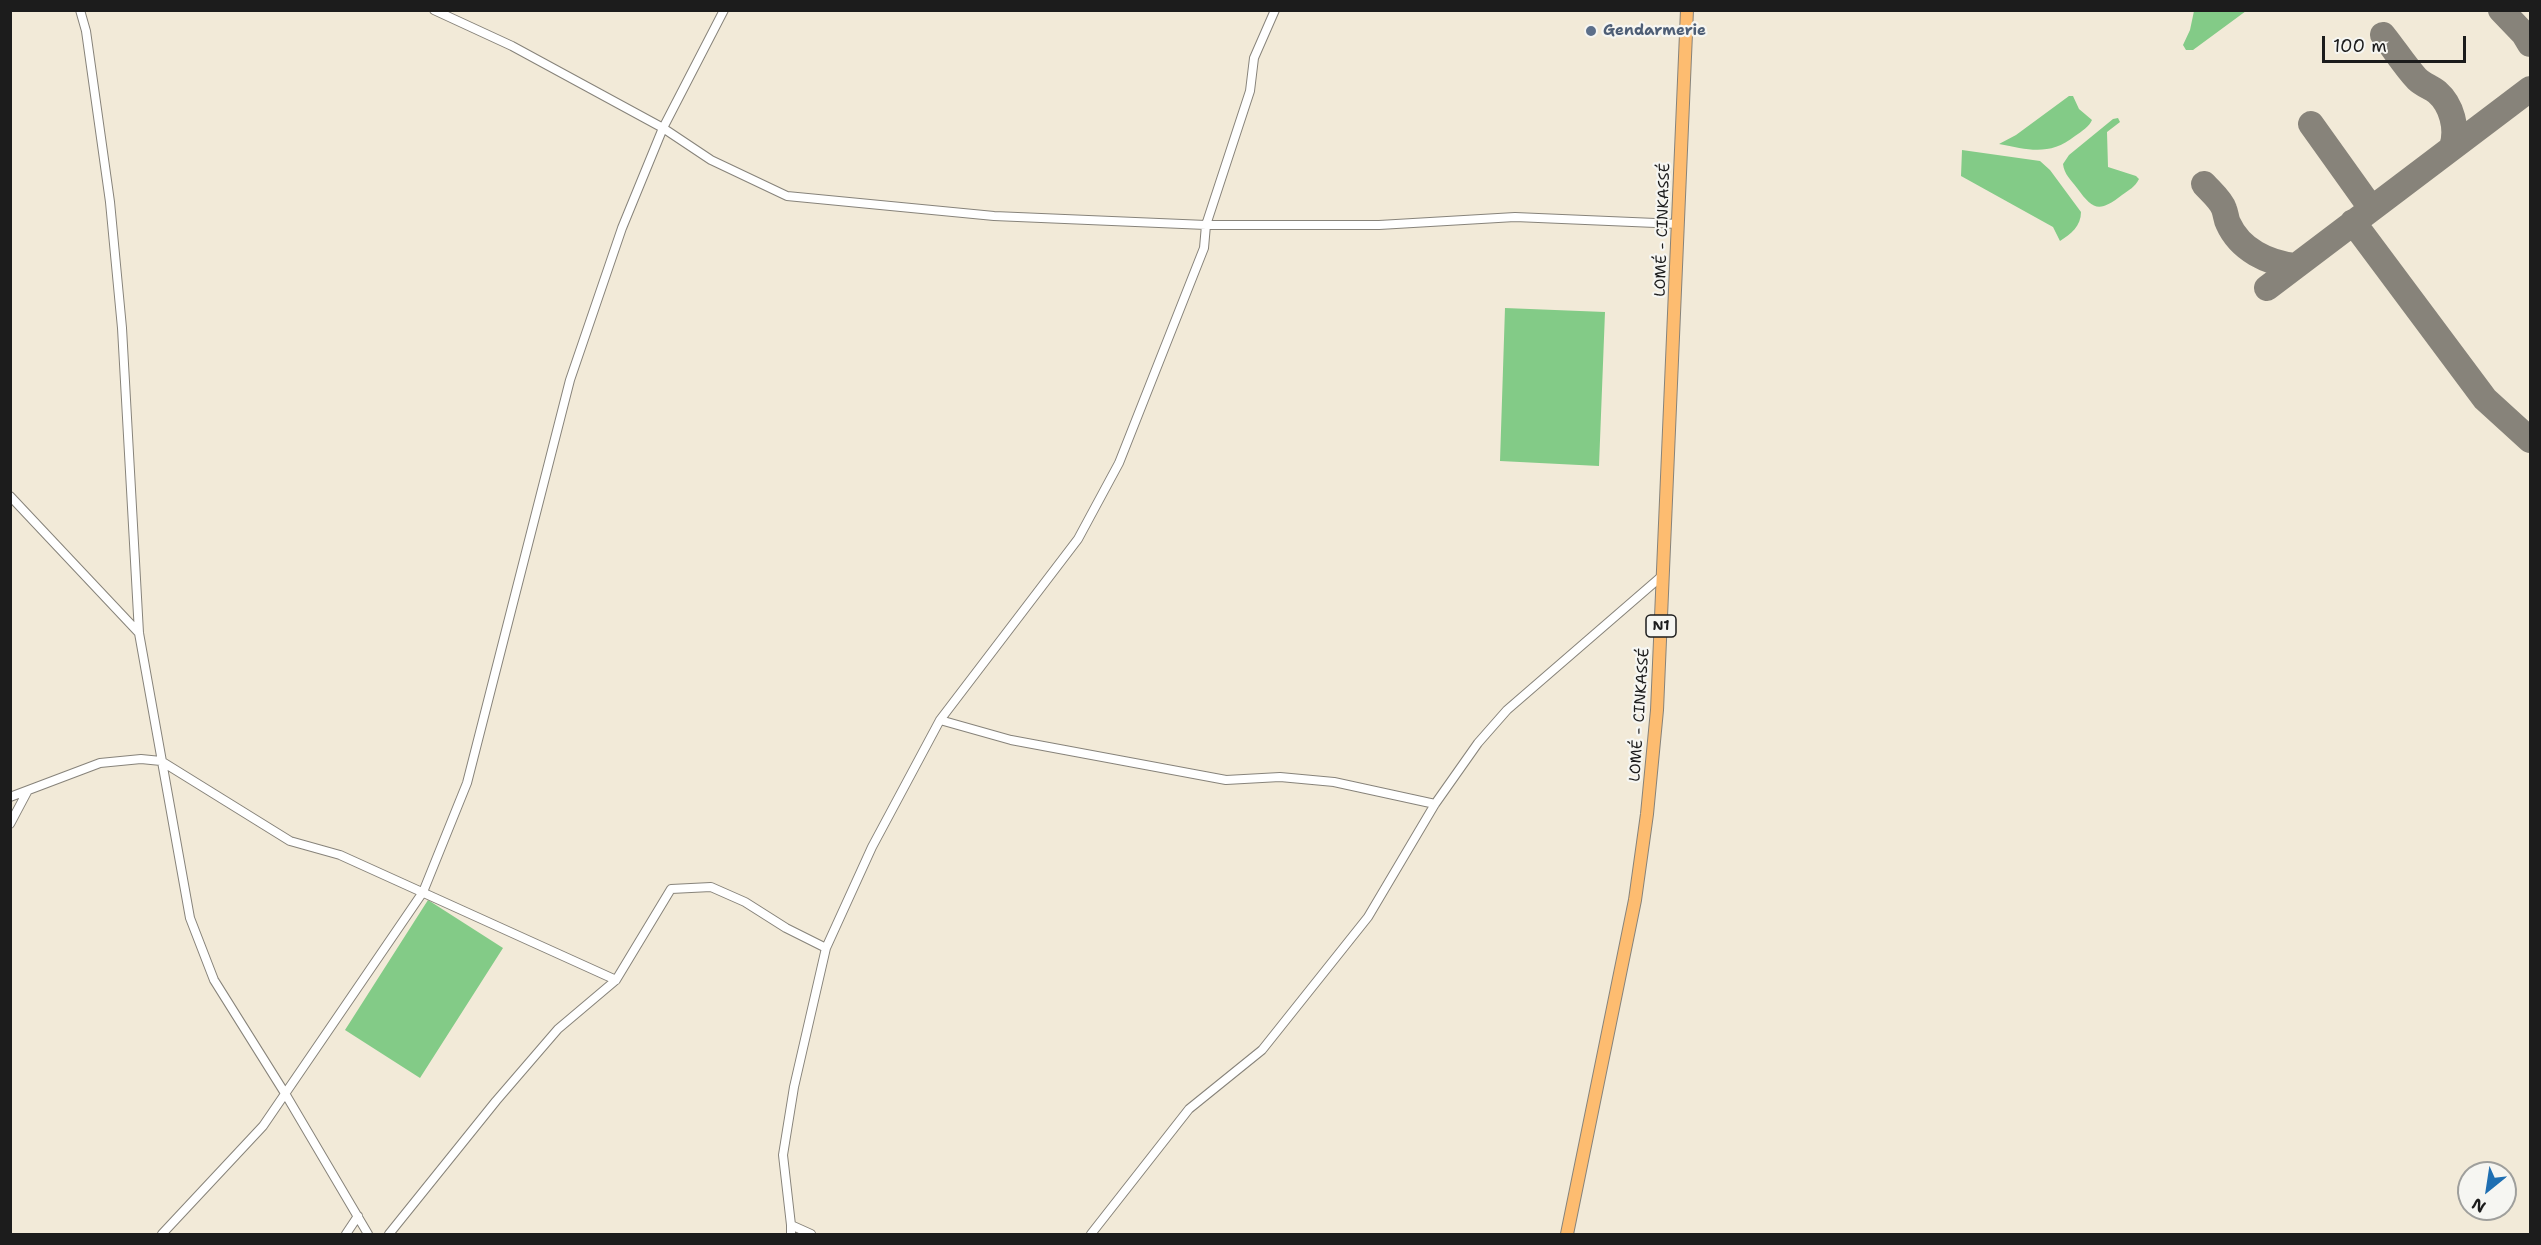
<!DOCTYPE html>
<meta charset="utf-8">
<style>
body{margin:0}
#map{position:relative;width:2541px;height:1245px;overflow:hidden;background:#f2ead8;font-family:"Shantell Sans",sans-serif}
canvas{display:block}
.frame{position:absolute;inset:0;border:12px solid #1c1c1c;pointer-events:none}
.north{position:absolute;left:2457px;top:1161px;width:60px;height:60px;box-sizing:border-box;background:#f6f6f2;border:2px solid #9f9f9c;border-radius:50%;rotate:210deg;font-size:16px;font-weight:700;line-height:24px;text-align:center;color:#1c1c1c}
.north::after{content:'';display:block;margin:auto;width:21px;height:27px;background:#1f6fb2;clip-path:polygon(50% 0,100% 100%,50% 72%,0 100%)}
.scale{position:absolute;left:2322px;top:36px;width:144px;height:27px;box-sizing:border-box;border:3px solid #1c1c1c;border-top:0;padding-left:8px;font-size:18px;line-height:21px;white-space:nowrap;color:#1c1c1c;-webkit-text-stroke:4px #f6f6f2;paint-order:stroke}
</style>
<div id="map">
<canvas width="2541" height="1245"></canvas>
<div class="frame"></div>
<div class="north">N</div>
<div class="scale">100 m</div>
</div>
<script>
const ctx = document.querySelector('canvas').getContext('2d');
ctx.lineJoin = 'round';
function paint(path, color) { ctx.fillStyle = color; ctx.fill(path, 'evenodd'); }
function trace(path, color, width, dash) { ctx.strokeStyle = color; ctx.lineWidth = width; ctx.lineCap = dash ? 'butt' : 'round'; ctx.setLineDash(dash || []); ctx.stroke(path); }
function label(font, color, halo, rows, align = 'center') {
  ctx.font = font + ' "Shantell Sans",sans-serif'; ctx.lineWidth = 4.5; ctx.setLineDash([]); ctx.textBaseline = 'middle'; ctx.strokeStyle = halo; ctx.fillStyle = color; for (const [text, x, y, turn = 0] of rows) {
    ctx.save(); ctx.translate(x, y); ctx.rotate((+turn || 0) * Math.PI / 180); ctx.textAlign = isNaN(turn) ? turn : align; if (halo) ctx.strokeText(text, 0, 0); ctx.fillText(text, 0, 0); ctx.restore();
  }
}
const green = new Path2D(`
 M2194 11V10L2246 11 2193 50H2186L2183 45 2190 30Z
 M2069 96H2073L2079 109 2092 120C2089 127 2082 131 2075 136 2050 156 2029 150 1999 144L2016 135Z
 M2118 118 2120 122 2107 132 2108 167 2136 176 2139 179C2135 187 2129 190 2122 195 2099 213 2093 210 2077 188 2071 180 2064 174 2063 164L2069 155 2113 119Z
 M1962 150 2040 161 2050 170 2081 212C2081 226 2071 234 2060 241L2053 227 1961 176Z
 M1505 308 1605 312 1599 466 1500 461Z
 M428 900 503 948 420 1078 345 1030Z`);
const taxiway = new Path2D(`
 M2501 10 2524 34 2530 44
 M2383 35C2395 50 2405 66 2417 79 2423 85 2431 87 2437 92 2452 105 2458 129 2452 147
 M2311 124 2371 208
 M2204 184C2210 191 2221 200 2224 209 2226 214 2226 219 2228 223 2240 250 2268 263 2295 266
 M2353 222 2485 399 2530 440
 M2267 288 2530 89`);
const minor = new Path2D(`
 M80 10 86 31 110 202 122 328 139 633 190 918 214 980 286 1095 368 1234
 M434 10 512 46 663 128 711 160 787 196 994 216 1206 225H1379L1515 217 1679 224
 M10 496 139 633
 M940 720 1011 740 1226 780 1280 777 1334 782 1435 804
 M10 797 100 763 141 759 161 761 290 841 340 855 616 980
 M10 824 27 792
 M162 1234 263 1126 423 892 467 783 570 380 622 228 663 128 724 10
 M346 1234 358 1216
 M389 1234 496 1101 558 1029 616 980 671 889 711 887 745 902 786 928 826 948
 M791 1234V1225
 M811 1234 791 1225 783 1155 794 1087 826 948 872 847 940 720 1078 539 1119 463 1204 248 1206 225 1250 91 1254 58 1275 10
 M1091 1234 1189 1109 1262 1050 1368 917 1435 804 1478 743 1507 710 1663 575`);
const trunk = new Path2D(`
 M1567 1234 1635 900 1647 814 1657 710 1687 10`);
const markers = [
 [1591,31,6,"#5c6f8a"]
];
const shields = [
 [1661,626,30]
];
const shieldNames = [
 ["N1",1661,626]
];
const serviceNames = [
 ["Gendarmerie",1603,31]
];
const streetNames = [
 ["LOMÉ - CINKASSÉ",1663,230,-88],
 ["LOMÉ - CINKASSÉ",1640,715,-86]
];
paint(green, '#83cb87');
trace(taxiway, '#87837a', 26);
trace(minor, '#87837a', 10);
trace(trunk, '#87837a', 14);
trace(minor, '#fff', 8);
trace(trunk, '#fdbc70', 12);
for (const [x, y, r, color] of markers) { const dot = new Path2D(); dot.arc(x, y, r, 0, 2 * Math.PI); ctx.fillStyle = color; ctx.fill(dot); trace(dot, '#f6f6f2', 2); }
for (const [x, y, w] of shields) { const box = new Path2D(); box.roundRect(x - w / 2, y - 11, w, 22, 4.5); ctx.fillStyle = '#f6f6f2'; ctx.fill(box); trace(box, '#1c1c1c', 1.5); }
label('bold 14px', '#1c1c1c', null, shieldNames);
label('bold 15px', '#4e5e75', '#f6f6f2', serviceNames, 'left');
label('15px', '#1c1c1c', '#f6f6f2', streetNames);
</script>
